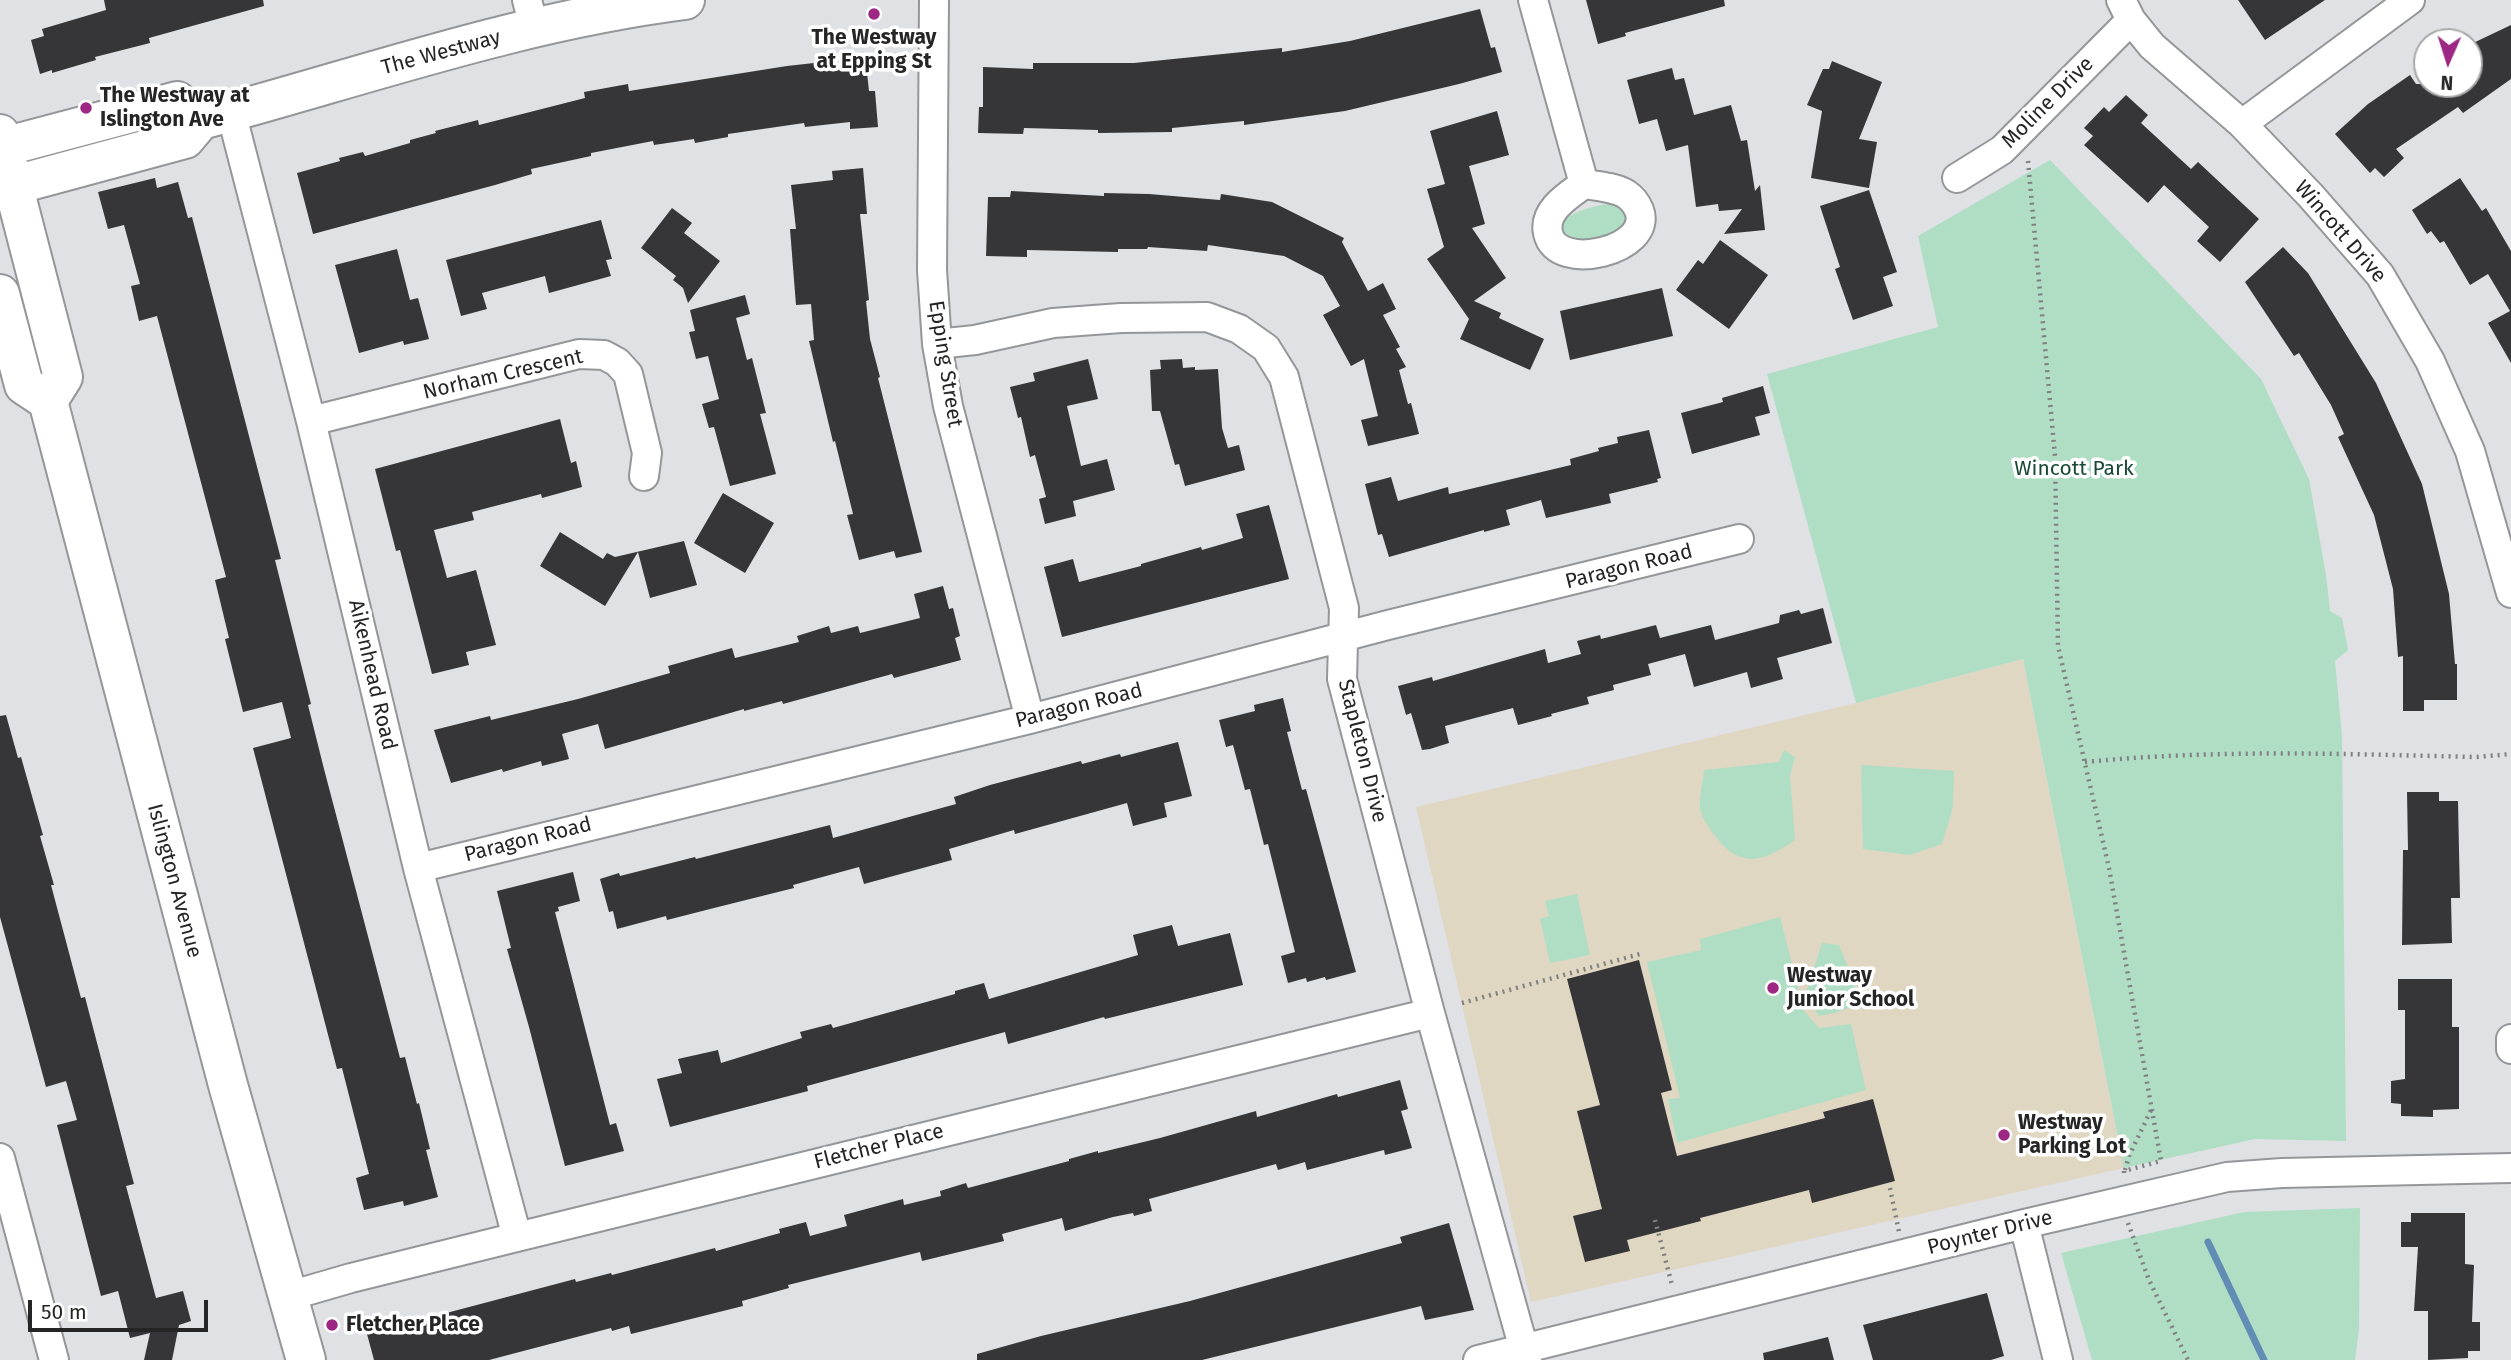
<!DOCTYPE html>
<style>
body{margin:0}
#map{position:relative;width:2511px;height:1360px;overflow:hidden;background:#e0e1e4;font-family:"Fira Sans",sans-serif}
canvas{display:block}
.north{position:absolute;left:2413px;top:28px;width:70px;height:70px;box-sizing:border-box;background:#fff;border:2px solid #a8a8a8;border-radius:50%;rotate:183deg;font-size:19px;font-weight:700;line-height:28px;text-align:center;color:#252526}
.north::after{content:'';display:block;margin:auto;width:24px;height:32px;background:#9c2883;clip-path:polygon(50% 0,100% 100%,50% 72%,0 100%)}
.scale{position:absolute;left:28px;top:1300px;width:180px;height:32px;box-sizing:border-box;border:4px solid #252526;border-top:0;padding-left:9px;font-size:21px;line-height:24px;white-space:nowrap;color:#252526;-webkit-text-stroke:5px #fff;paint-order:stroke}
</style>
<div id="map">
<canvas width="2511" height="1360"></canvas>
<div class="north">N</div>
<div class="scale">50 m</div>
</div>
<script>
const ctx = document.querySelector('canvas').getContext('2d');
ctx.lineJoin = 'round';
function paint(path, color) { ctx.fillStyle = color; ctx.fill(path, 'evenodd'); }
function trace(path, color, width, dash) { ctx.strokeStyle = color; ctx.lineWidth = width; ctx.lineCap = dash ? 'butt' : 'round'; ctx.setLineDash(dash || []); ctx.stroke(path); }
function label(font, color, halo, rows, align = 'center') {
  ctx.font = font + ' "Fira Sans",sans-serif'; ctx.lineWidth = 7; ctx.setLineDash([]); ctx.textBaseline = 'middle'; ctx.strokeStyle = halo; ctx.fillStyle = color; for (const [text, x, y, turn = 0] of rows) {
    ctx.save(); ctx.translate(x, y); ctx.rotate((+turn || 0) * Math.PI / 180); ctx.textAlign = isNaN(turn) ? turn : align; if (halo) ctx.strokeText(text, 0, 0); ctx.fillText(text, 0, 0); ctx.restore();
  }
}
const education = new Path2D(`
 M2023 659 2124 1168 1531 1302 1416 807 1856 703Z`);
const green = new Path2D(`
 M2050 160 2261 379 2309 479 2326 575 2330 611 2342 618 2348 650 2335 661 2342 736 2346 1141 2255 1139 2124 1168 2023 659 1856 703 1767 374 1938 327 1918 236Z
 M1619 203 1626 208 1629 223C1615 235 1587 246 1569 243L1560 230C1564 210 1601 204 1619 203Z
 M1784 750 1795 757 1790 776 1795 840C1765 861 1741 870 1716 837 1710 830 1701 817 1700 808 1699 796 1703 782 1704 770L1779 762Z
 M1861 765 1954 771 1953 807 1942 844 1910 855 1863 849Z
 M1577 894 1590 955 1550 963 1540 919 1549 916 1545 901Z
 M1780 917 1804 1011 1819 1028 1851 1024 1866 1090 1677 1143 1668 1099 1680 1098 1647 962 1701 950 1700 939Z
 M1822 943 1839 945 1862 1003 1835 1013 1819 1016 1805 995Z
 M2360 1208 2359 1329 2355 1360H2092L2061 1253 2244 1212Z`);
const stream = new Path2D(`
 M2208 1242 2264 1360`);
const building = new Path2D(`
 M104 0H263L264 6 149 38 150 43 95 57 96 60 52 73V70L40 74 31 40 44 36 42 29 106 10Z
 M1586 0H1724L1725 6 1625 33 1626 36 1598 44Z
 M2238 0H2325L2265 40Z
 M1480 9 1491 48 1495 47 1502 72 1459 84 1345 111 1244 125V121L1172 128V132L1098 133V130L1024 128 1023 134 978 133 979 107H983V67L1033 69V63H1134L1282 48V52L1350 41Z
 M2511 25V79L2463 113 2458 107 2396 149 2404 158 2384 177 2375 168 2370 173 2335 134 2368 104 2410 75 2416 84H2469V45Z
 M832 61V66L866 63 869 91H875L878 127 850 129V122L805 127 804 123 728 134V137L695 143 694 139 654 145 653 141 591 153V156L531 169 532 174 495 185 313 234 297 173 340 161 339 158 363 152 365 156 410 143V140L436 133 435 131 478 120 479 125 585 98 584 92 628 84 629 91 787 66Z
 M1832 61 1882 82 1859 139 1877 142 1869 188 1811 178 1822 111 1807 105 1823 69H1829Z
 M1672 68 1675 80 1684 78 1694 115 1731 105 1741 141 1747 140 1755 191 1760 185 1765 230 1724 234 1742 209 1719 211 1718 204 1696 207 1688 145 1666 151 1657 119 1639 124 1627 80Z
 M2126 95 2148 115 2141 123 2191 169 2198 162 2259 219 2220 262 2197 241 2209 227 2164 185 2148 203 2084 145 2093 136 2084 128 2104 107 2109 112Z
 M1497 111 1509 155 1469 166 1485 224 1472 228 1506 278 1474 301 1501 313 1499 318 1544 339 1530 370 1460 339 1469 319 1427 259 1444 247 1427 189 1445 184 1430 131Z
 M863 168 867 214H860L869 300 866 301 870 339 880 377 878 378 922 552 896 558 894 551 859 560 847 515 853 514 835 441 833 442 809 341 814 340 811 304 796 305 790 229H796L791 185 833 180 832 171Z
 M155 178 157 188 178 182 188 218 192 217 281 559 275 560 311 704 308 705 324 769 400 1058 405 1057 417 1104 419 1103 430 1149 426 1150 438 1197 404 1206 403 1201 364 1210 356 1178 369 1174 342 1068 337 1069 253 748 291 738 282 702 243 712 225 639 229 638 215 580 226 577 157 316 139 321 131 286 140 284 124 225 108 229 98 192Z
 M2460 178 2482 211 2486 208 2511 251V363L2488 323 2510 311 2488 274 2470 285 2444 241 2440 243 2431 231 2427 234 2412 210Z
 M1869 190 1897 272 1883 277 1893 306 1853 320 1835 269 1840 267 1820 206Z
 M1011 191 1104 196V193L1149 194 1220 200 1221 194 1272 202 1344 238 1342 242 1368 291 1383 283 1396 309 1383 315 1400 347 1396 349 1406 367 1399 370 1408 404 1411 403 1419 434 1368 446 1361 420 1378 416 1364 359 1351 366 1323 315 1340 306 1323 276 1284 256 1208 245 1207 251 1148 247 1147 249H1118V252L1027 250V257L986 256 988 197H1010Z
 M672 208 692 223 684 233 720 261 688 303 683 288 673 280 676 276 641 248Z
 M601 220 612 259 606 260 611 276 549 293 545 276 482 293 487 309 461 316 446 260Z
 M1720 240 1768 275 1729 329 1676 290 1698 260 1703 264Z
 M2283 247 2308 273 2376 383 2422 484 2449 594 2455 664H2457V700H2424V711H2403V656L2398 657 2393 589 2374 515 2338 437 2344 434 2331 405 2299 353 2294 356 2245 282Z
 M397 249 410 300 418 298 429 339 404 345 403 341 359 353 335 265Z
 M1662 288 1673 336 1570 360 1560 311Z
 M745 295 750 314 736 318 747 360 752 358 766 413 760 414 776 474 730 486 714 427 709 428 702 404 719 399 708 356 696 359 689 332 695 331 690 310Z
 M1088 359 1098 399 1067 406 1081 466 1107 459 1115 490 1073 501 1076 516 1045 524 1039 499 1046 497 1035 455 1030 457 1021 417 1018 418 1010 387 1035 381 1033 373Z
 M1182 359 1183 368 1195 367V370L1218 369 1222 428 1228 448 1239 445 1245 470 1185 486 1179 464 1175 465 1160 411H1152L1150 370 1161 369 1160 360Z
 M1763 386 1770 413 1755 417 1760 435 1692 454 1681 413 1723 402 1722 398Z
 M560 419 571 463 576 461 582 487 542 498 541 494 472 512 474 520 434 530 447 578 476 570 496 645 466 652 469 665 432 674 400 550 396 551 375 469Z
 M1649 430 1661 478 1657 479 1658 482 1609 494 1611 503 1546 518 1541 500 1506 510 1510 525 1484 532V530L1389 557 1382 534 1378 535 1365 484 1391 477 1398 501 1448 487 1449 494 1571 465 1570 459 1599 451 1598 448 1618 443 1617 437Z
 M723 493 774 523 745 573 694 543Z
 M1269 505 1289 579 1062 637 1044 567 1073 559 1079 582 1141 566V564L1201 547 1202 550 1243 538 1236 514Z
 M560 532 603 559 607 553 615 557 684 541 697 585 650 598 638 552 605 606 540 566Z
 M943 586 949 609 953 608 960 636 955 638 961 660 894 678 892 674 783 704 782 701 744 711V709L605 749 598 724 562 734 569 759 542 766 541 761 503 772 502 769 451 783 434 730 490 716 491 720 578 699 670 673 668 666 732 648 735 658 799 642 797 636 829 626 831 633 858 626 860 633 920 618 914 594Z
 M1823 608 1832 643 1777 658 1783 679 1751 688 1747 672 1694 687 1685 654 1648 664 1651 675 1613 685 1614 690 1587 697 1589 704 1551 714 1552 716 1518 725 1513 708 1445 726 1449 743 1430 749 1422 750 1411 713 1406 715 1398 686 1432 677 1433 681 1545 649 1548 663 1581 654 1577 641 1600 635 1601 639 1656 625 1660 638 1711 625 1715 640 1779 623 1780 615 1799 610 1801 614Z
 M1283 698 1291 731 1287 732 1302 790 1306 789 1356 972 1326 980 1325 977 1307 982 1306 978 1288 983 1281 956 1295 952 1268 844 1264 845 1250 789 1245 790 1233 745 1226 747 1219 720 1255 711 1254 705Z
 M6 715 18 758 21 757 43 835 40 836 54 885H51L81 998 85 997 134 1184 126 1186 156 1298 183 1291 191 1321 179 1325 172 1360H144L150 1333 130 1338 118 1291 101 1296 57 1125 77 1120 66 1081 46 1087 0 917V716Z
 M1178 742 1192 796 1164 803 1167 817 1133 826 1127 803 1015 834 1014 830 949 849 952 860 864 884 859 867 793 885 794 888 714 908 667 920 666 916 617 929 613 911 609 912 600 879 619 873 620 876 695 857 696 859 830 825 833 838 956 804 954 797 990 785 1081 761 1082 764 1120 754 1121 757Z
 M2407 792H2439V801H2458L2460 898H2451L2452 943 2402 945 2403 850H2408Z
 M573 872 580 901 558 907 559 911 555 912 610 1125 616 1123 624 1151 565 1166 529 1027 507 949 511 948 497 891Z
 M1172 925 1178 946 1230 933 1243 985 1105 1019 1104 1017 1008 1044 1005 1032 807 1086 808 1091 670 1127 657 1079 682 1073 678 1059 718 1050 721 1063 802 1038 800 1032 831 1024 833 1028 955 994V991L984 983 989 999 1138 955 1133 935Z
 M1639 960 1672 1090 1661 1093 1677 1156 1825 1118 1823 1112 1873 1099 1895 1181 1812 1203 1809 1190 1700 1218 1701 1221 1627 1240 1630 1251 1585 1262 1573 1216 1602 1209 1577 1111 1600 1105 1567 979Z
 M2398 979H2452V1027H2459V1109L2433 1110V1117L2401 1116V1104L2391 1103V1081L2405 1079V1010H2398Z
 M1400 1080 1408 1109 1401 1111 1412 1148 1385 1155 1384 1150 1307 1170 1305 1162 1278 1170 1276 1164 1149 1199 1152 1211 1134 1216 1133 1213 1113 1217 1065 1231 1062 1218 1002 1234 1004 1241 922 1261 920 1252 788 1285 789 1288 742 1301 743 1306 631 1334 629 1326 612 1331 611 1328 489 1360H374L367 1334 575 1279 576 1282 611 1273 612 1275 715 1248 716 1251 780 1233 779 1229 806 1222 810 1236 847 1226 844 1215 903 1199 904 1205 941 1196 940 1191 966 1183 968 1188 1069 1161V1159L1098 1151V1153L1160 1138 1256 1111 1257 1117 1337 1094 1338 1097Z
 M2411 1213H2465V1264L2474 1265 2472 1322H2480V1351H2468V1358L2428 1360V1311H2414L2418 1247H2401V1222H2411Z
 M1449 1223 1474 1310 1425 1320 1421 1306 1202 1360H977V1354L1041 1336 1190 1301 1402 1243 1400 1237Z
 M1987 1293 2004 1356 1991 1360H1873L1863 1325Z
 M1828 1337 1834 1360H1764L1763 1353Z`);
const path = new Path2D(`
 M2028 161 2055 456 2058 646 2109 868 2161 1161 2124 1171V1176
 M2085 762C2217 749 2344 754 2476 757L2511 754
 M1462 1003 1640 954
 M2125 1170 2129 1156 2152 1108
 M1890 1188 1899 1232
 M1655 1220 1672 1285
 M2128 1223 2149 1280 2188 1360`);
const street = new Path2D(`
 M527 0 534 27
 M934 0 932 270 937 344 948 406 1030 719
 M1533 0 1584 184
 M2121 0 2131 20 2152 46 2242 124 2311 196 2380 275 2430 361 2470 451 2511 593
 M231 112 311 421 418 868 517 1237
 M2242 124 2410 0
 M1957 178 2002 150 2131 20
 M1584 184C1597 186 1614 187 1626 194 1632 198 1636 203 1639 210 1655 250 1556 274 1548 233 1543 210 1569 195 1584 184Z
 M937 344 975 340 1053 323 1121 318 1207 317 1239 329 1266 348 1284 377 1344 608 1342 679 1430 1013 1527 1360
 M311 421 579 354 604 355 617 362 628 374 647 453 644 476
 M418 868 1030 719 1388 625 1739 539
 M2511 1039V1049
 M0 1158 54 1360
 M2024 1224 2058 1360
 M289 1296 351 1278 517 1237 1430 1013
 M1478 1360 2024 1224 2227 1177 2282 1173 2511 1168`);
const secondary = new Path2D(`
 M0 134 63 377 48 401
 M0 148 177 101 201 120
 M0 189 185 139 201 120C362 77 519 21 685 0
 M0 294 24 385 48 401 228 1085 306 1360`);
const markers = [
 [874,14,7,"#9c2883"],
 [86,108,7,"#9c2883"],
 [1773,988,7,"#9c2883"],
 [2004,1135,7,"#9c2883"],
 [332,1325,7,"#9c2883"]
];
const poiNames = [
 ["The Westway",874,38,"center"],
 ["at Epping St",874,62,"center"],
 ["The Westway at",100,96],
 ["Islington Ave",100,120],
 ["Westway",1787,976],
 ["Junior School",1787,1000],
 ["Westway",2018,1123],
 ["Parking Lot",2018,1147],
 ["Fletcher Place",346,1325]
];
const streetNames = [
 ["The Westway",441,53,-15],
 ["Moline Drive",2048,103,-45],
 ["Wincott Drive",2340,232,49],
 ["Epping Street",945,364,81],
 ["Norham Crescent",503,375,-13],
 ["Paragon Road",1629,567,-14],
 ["Aikenhead Road",372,675,77],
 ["Paragon Road",1079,706,-14],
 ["Stapleton Drive",1362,751,76],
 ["Paragon Road",528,840,-14],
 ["Islington Avenue",174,881,75],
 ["Fletcher Place",879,1147,-14],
 ["Poynter Drive",1990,1233,-14]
];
const parkNames = [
 ["Wincott Park",2074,469]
];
paint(education, '#e0d7c2');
paint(green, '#afdec5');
trace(stream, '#618db4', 7);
paint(building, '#363638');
trace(street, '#959699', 32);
trace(secondary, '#959699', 42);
trace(path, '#808082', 4.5, [2, 5]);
trace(street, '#fff', 28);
trace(secondary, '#fff', 38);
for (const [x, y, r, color] of markers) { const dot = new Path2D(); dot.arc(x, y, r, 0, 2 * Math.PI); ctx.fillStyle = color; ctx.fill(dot); trace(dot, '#fff', 2.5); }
label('bold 21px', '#252526', '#fff', poiNames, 'left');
label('21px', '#252526', '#fff', streetNames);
label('21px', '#194a35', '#fff', parkNames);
</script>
